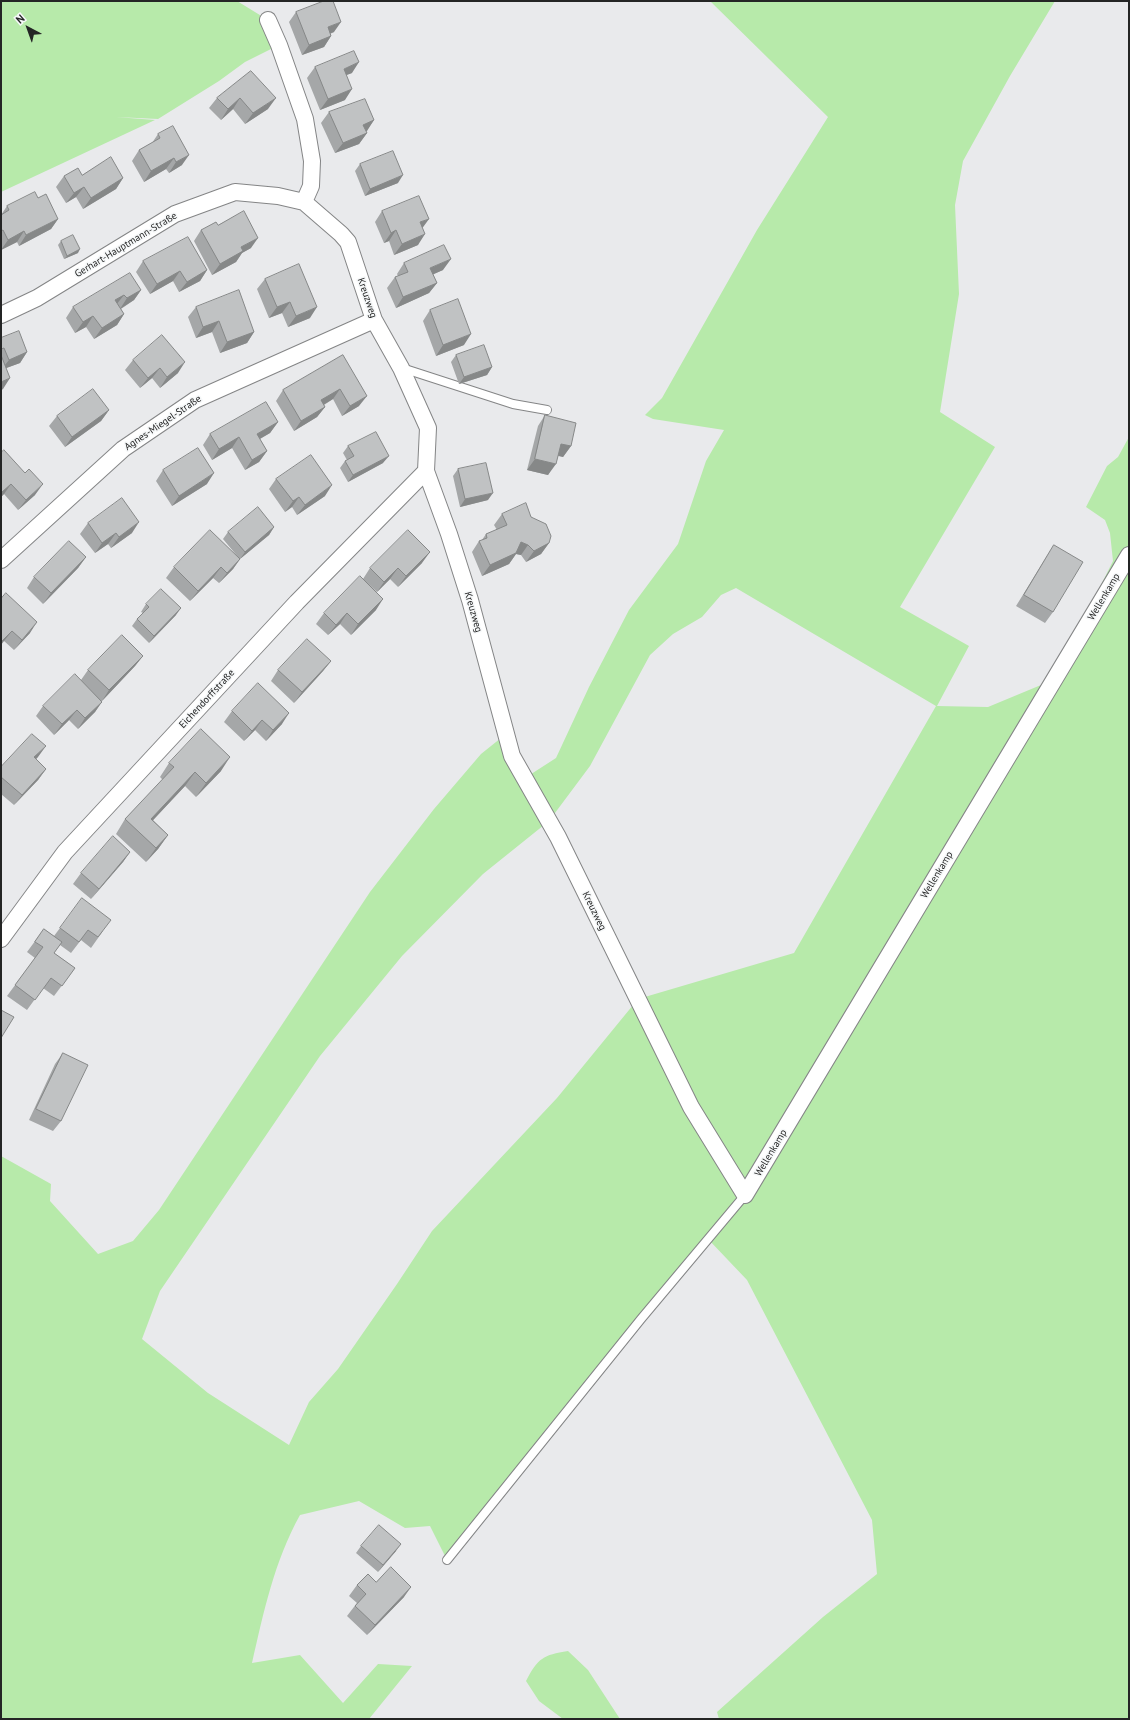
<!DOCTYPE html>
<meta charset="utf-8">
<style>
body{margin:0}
#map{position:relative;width:1130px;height:1720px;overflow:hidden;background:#e9eaec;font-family:"PT Sans",sans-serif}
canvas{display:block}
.frame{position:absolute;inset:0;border:2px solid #242525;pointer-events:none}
.north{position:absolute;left:8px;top:8px;width:40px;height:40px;-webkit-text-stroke:3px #f6f8f9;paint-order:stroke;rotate:319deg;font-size:11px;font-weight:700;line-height:16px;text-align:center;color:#242525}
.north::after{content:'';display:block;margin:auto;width:14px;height:18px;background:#242525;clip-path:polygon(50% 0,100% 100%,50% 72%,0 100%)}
</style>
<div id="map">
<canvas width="1130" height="1720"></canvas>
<div class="frame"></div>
<div class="north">N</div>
</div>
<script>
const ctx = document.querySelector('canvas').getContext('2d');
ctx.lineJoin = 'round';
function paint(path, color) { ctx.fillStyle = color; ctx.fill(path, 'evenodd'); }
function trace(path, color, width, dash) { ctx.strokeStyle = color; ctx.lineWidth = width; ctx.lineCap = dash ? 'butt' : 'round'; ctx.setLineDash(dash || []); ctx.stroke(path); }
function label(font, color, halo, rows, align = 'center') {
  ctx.font = font + ' "PT Sans",sans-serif'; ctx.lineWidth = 3; ctx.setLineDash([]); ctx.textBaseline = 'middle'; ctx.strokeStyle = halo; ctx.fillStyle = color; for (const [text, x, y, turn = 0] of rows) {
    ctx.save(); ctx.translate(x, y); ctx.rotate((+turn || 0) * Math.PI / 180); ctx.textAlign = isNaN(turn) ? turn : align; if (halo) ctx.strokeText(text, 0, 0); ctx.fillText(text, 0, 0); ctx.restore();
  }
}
const green = new Path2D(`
 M1 1H237L268 20 279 45 245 62 219 81 158 119 116 117 155 120 1 192Z
 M710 1H1055L1010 76 963 161 955 205 959 294 940 412 995 447 900 607 969 646 937 706 988 707 1041 685 1091 605 1113 561 1110 533 1105 520 1086 507 1107 466 1118 457 1129 437V1719H719L717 1712 823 1617 877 1574 872 1520 747 1280 708 1239 447 1560 430 1526 405 1528 359 1501 300 1515C274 1562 264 1611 252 1663L300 1655 343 1703 378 1664 412 1666 369 1719H1V1156L51 1184 50 1201 98 1254 133 1241 159 1210 370 892 434 809 481 754 506 734 525 778 556 758 589 687 629 610 678 544 706 461 724 430 653 419 645 415 662 398 757 230 828 117ZM736 588 936 706 794 953 638 999 557 1098 432 1231 397 1284 338 1369 309 1402 289 1445 208 1393 142 1339 160 1291 320 1056 402 956 483 874 549 821 590 766 650 655 673 634 702 617 721 595Z
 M568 1651 588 1670 620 1719H563L539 1701 526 1681C538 1658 543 1655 568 1651Z`);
const service = new Path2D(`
 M402 368 513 404 547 410
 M447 1560 641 1319 745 1195`);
const minor = new Path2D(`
 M268 20 279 45 305 119 312 161 311 186 304 202
 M1 315 37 298 175 214 235 192 278 196 304 202 341 234 348 242 374 320 401 368 428 428 426 471 449 534 470 600 512 756 558 837 691 1107 745 1195 1129 555
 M1 560 123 449 195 400 374 320
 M1 939 65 852 297 602 426 471`);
const wall = new Path2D(`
 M296 12 334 32 330 34 331 36 324 47 302 55 289 22Z
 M315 67 352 73 346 75 345 100 320 110 307 78Z
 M251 71 268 109 245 124 233 109 221 120 209 108 217 98Z
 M329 112 374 120 366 131 367 133 359 144 335 153 321 123Z
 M158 134 182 165 169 173 166 169 144 182 132 161 139 150 152 143Z
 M360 164 398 183 365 196 355 171Z
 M82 175 123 178 116 189 83 209 76 197 66 203 56 187 64 176Z
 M38 198 58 219 51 229 19 246 17 242 1 250V215L7 206Z
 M382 211 422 228 418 245 394 255 389 241 384 243 375 222Z
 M218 225 251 248 242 253 236 262 212 275 194 241 201 230Z
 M61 241 78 253 64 259 58 245Z
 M143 261 207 270 200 281 179 292 173 281 150 294 136 272Z
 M404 263 443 270 433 274 437 283 429 293 396 308 387 288 395 277 398 276 397 274Z
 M265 279 310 318 288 327 282 313 269 318 257 289Z
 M141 290 134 300 121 309 124 314 117 325 94 339 86 327 75 333 66 318 73 307Z
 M196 307 254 332 247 343 220 353 212 332 196 338 188 317Z
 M430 310 464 345 436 356 423 321Z
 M1 338 27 352 20 363 6 368 3 389 1 390Z
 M343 355 359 406 342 416 333 399 324 405 325 407 317 417 294 431 276 401 283 390Z
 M456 355 492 367 487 375 459 384 451 362Z
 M133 360 178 373 160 388 152 378 140 388 125 370Z
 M109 410 101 421 65 447 49 426 57 416Z
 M545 415 571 446 563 457 558 456 548 475 527 470 538 426Z
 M278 422 270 433 260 439 267 451 259 462 245 470 232 448 212 460 203 445 210 434Z
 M348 446 383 463 348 482 340 468 345 461 347 460 343 453Z
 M1 453 35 495 18 510 4 494 1 497Z
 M458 469 488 500 460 507 453 476Z
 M163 470 207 484 172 506 156 481Z
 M276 479 325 496 297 515 292 507 285 512 269 489Z
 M502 514 531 517 549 543 541 554 526 562 521 555 516 554 509 564 482 576 472 552 479 541 482 540 486 534 497 530 494 525Z
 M88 523 132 533 111 548 108 544 95 553 80 534Z
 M274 527 269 535 240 559 233 569 219 583 213 578 190 601 166 578 174 567 238 557 223 539 228 532Z
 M1054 545 1053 612 1045 623 1016 606 1047 556Z
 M86 557 78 568 43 604 27 588 34 577Z
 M422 563 398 587 390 579 377 592 363 579 370 568Z
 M1 599 30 633 14 650 4 641Z
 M146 604 176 615 149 643 132 626 137 619 143 613 141 612Z
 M376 610 351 635 340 624 328 635 316 624 324 613Z
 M143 656 135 666 102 701 95 712 78 729 69 720 54 735 36 716 43 706 81 680 88 670Z
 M331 661 323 671 294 703 271 681 278 670Z
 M232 711 282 724 266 741 255 730 244 741 224 722Z
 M38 757 36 759 46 769 38 780 14 805 1 794V767Z
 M169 763 221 771 196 797 185 786 153 820 168 835 158 849 146 862 116 834 125 819 163 780 160 777Z
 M130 852 123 862 91 899 73 884 81 873Z
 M60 928 103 931 91 948 81 940 71 953 60 945 54 953 75 968 54 996 43 988 27 1010 7 996 35 958 27 952 44 929 54 936Z
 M63 1053 61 1121 53 1131 29 1120 55 1064Z
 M361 1546 396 1551 378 1572 356 1553Z
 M376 1582 404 1597 367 1635 347 1616 357 1603 349 1596 357 1585Z`);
const shadedWall = new Path2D(`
 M341 22 334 32 320 37 328 27Z
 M331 36 324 47 302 55 309 45Z
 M359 62 352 73 336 79 344 69Z
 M352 89 345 100 320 110 328 99Z
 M240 98 233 109 221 120 228 109Z
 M276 98 268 109 245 124 253 113Z
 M374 120 367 131 356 135 363 125Z
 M367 133 359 144 335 153 343 143Z
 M189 155 182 165 169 173 176 162Z
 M174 158 166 169 144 182 151 171Z
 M403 175 398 183 365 196 370 189Z
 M123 178 116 189 83 209 91 198Z
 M84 187 76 197 66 203 74 193Z
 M58 219 51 229 19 246 26 235Z
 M429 219 421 230 420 222Z
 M396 230 389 241 384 243 391 233Z
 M24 231 17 242 1 250 8 240Z
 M425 234 418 245 394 255 402 244Z
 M258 238 251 248 242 253 236 262 212 275 220 264 241 247Z
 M80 249 78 253 64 259 67 256Z
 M451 259 443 270 423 279 430 268Z
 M207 270 200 281 179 292 187 282Z
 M180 271 173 281 150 294 157 284Z
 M437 283 429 293 396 308 403 297Z
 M141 290 134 300 120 309 127 298Z
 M124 295 116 305 115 300Z
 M290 302 282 313 269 318 277 307Z
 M317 307 310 318 288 327 296 316Z
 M124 314 117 325 94 339 102 328Z
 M93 316 86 327 75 333 83 322Z
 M219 321 212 332 196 338 203 327Z
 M254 332 247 343 220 353 227 342Z
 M471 334 464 345 436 356 443 345Z
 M27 352 20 363 1 370 9 360Z
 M185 362 178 373 160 388 167 377Z
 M492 367 487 375 459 384 464 377Z
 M160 368 152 378 140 388 148 378Z
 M10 378 3 389 1 390V382Z
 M340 389 333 399 313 411 321 400Z
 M367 396 359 406 342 416 350 406Z
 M325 407 317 417 294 431 301 421Z
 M109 410 101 421 65 447 72 437Z
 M278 422 270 433 249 445 257 434Z
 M239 437 232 448 212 460 219 449Z
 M561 444 571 446 563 457 553 454Z
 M267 451 259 462 245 470 252 460Z
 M389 456 383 463 348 482 353 475Z
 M535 459 556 464 548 475 527 470Z
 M214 473 207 484 172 506 179 496Z
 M11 484 4 494 1 497V494L2 492Z
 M43 484 35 495 18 510 26 500Z
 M332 485 325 496 297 515 305 505Z
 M493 493 488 500 460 507 465 499Z
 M299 497 292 507 285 512 293 501Z
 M139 522 132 533 111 548 119 537Z
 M274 527 269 535 240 559 233 569 219 583 227 573 240 559 245 552Z
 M116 533 108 544 95 553 102 543Z
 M521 542 528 545 521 555 516 554 509 564 482 576 490 565Z
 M549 543 541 554 526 562 534 551Z
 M430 552 422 563 398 587 406 576Z
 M86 557 78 568 43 604 51 593Z
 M221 567 213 578 190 601 198 591Z
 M398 568 390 579 377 592 384 582Z
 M383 599 376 610 351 635 358 624Z
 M181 608 176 615 149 643 154 636Z
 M347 613 340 624 328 635 336 625Z
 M37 622 30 633 14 650 22 640Z
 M12 631 4 641 1 645V642Z
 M143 656 135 666 102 701 109 690Z
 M331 661 323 671 294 703 302 692Z
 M102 702 95 712 78 729 85 718Z
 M77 710 69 720 54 735 62 724Z
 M289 713 282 724 266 741 273 730Z
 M262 720 255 730 244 741 252 731Z
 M46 746 38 757 27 768 34 757Z
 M230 757 221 771 196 797 206 783Z
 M46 769 38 780 14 805 22 795Z
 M195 772 185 786 141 833 151 819Z
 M168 835 158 849 146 862 156 848Z
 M130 852 123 862 91 899 99 889Z
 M401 1544 396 1551 378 1572 383 1565Z
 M411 1587 404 1597 367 1635 375 1625Z`);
const building = new Path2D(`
 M324 1H333L341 22 328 27 331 36 309 45 296 12Z
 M354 51 359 62 344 69 352 89 328 99 315 67Z
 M251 71 276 98 253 113 240 98 228 109 217 98Z
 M365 99 374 120 363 125 367 133 343 143 329 112Z
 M173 126 189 155 176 162 174 158 151 171 139 150 160 138 158 134Z
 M393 151 403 175 370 189 360 164Z
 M111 157 123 178 91 198 84 187 74 193 64 176 78 168 82 175Z
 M35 192 38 198 46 194 58 219 26 235 24 231 8 240 3 230 1 231V215L9 210 7 206Z
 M419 196 429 219 420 222 425 234 402 244 396 230 391 233 382 211Z
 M244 211 258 238 241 247 243 251 220 264 201 230 216 222 218 225Z
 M73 235 80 249 67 256 61 241Z
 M188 237 207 270 187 282 180 271 157 284 143 261Z
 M444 245 451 259 430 268 437 283 403 297 395 277 408 272 404 263Z
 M299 264 317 307 296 316 290 302 277 307 265 279Z
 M130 273 141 290 127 298 124 295 115 300 124 314 102 328 93 316 83 322 73 307Z
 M239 290 254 332 227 342 219 321 203 327 196 307Z
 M458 299 471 334 443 345 430 310Z
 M19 331 27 352 9 360 4 348 1 349V338Z
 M162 335 185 362 167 377 160 368 148 378 133 360Z
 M484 345 492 367 464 377 456 355Z
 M1 355 10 378 1 382Z
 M343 355 367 396 350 406 340 389 321 400 325 407 301 421 283 390Z
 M93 389 109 410 72 437 57 416Z
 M266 402 278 422 257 434 267 451 252 460 239 437 219 449 210 434Z
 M545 415 576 423 571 446 561 444 556 464 535 459Z
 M376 432 389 456 353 475 345 461 354 456 348 446Z
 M198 448 214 473 179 496 163 470Z
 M4 450 25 473 29 469 43 484 26 500 11 484 2 492 1 490V453Z
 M311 455 332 485 305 505 299 497 293 501 276 479Z
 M486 463 493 493 465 499 458 469Z
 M122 498 139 522 119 537 116 533 102 543 88 523Z
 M526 503 531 517 546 524 551 536 549 543 534 551 528 545 521 542 516 553 490 565 479 541 487 538 486 534 507 525 502 514Z
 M258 507 274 527 245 552 228 532Z
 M210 530 240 559 227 573 221 567 198 591 174 567Z
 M408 530 430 552 406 576 398 568 384 582 370 568Z
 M69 541 86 557 51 593 34 577Z
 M1054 545 1083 562 1053 612 1024 595Z
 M360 576 383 599 358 624 347 613 336 625 324 613Z
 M161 589 181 608 154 636 137 619 149 607 146 604Z
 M6 593 37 622 22 640 12 631 1 642V599Z
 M122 635 143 656 109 690 88 670Z
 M307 639 331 661 302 692 278 670Z
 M75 674 102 702 85 718 77 710 62 724 43 706Z
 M258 683 289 713 273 730 262 720 252 731 232 711Z
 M201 729 230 757 206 783 195 772 151 819 168 835 156 848 125 819 174 767 169 763Z
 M32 734 46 746 34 757 46 769 22 795 1 777V767Z
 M113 836 130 852 99 889 81 873Z
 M82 898 111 920 98 937 88 930 79 942 60 928Z
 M44 929 62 942 54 953 75 968 62 986 51 978 35 1000 15 985 43 947 35 942Z
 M1 1010 14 1017 1 1038Z
 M63 1053 88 1065 61 1121 36 1109Z
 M379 1525 401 1544 383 1565 361 1546Z
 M391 1567 411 1587 375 1625 355 1606 366 1594 357 1585 368 1574 376 1582Z`);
const streetNames = [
 ["Gerhart-Hauptmann-Straße",126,245,-31],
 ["Kreuzweg",367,298,71],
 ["Agnes-Miegel-Straße",163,423,-34],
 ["Wellenkamp",1104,597,-59],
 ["Kreuzweg",473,612,74],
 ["Eichendorffstraße",207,699,-47],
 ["Wellenkamp",937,875,-59],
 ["Kreuzweg",594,911,64],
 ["Wellenkamp",771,1153,-59]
];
paint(green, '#b7eaaa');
trace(service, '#848586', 10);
trace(minor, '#848586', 18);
trace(service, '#fff', 8);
trace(minor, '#fff', 16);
paint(wall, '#a5a7a8');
paint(shadedWall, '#868888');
paint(building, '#c0c2c3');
trace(building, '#868888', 1);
label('10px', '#242525', '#f6f8f9', streetNames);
</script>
